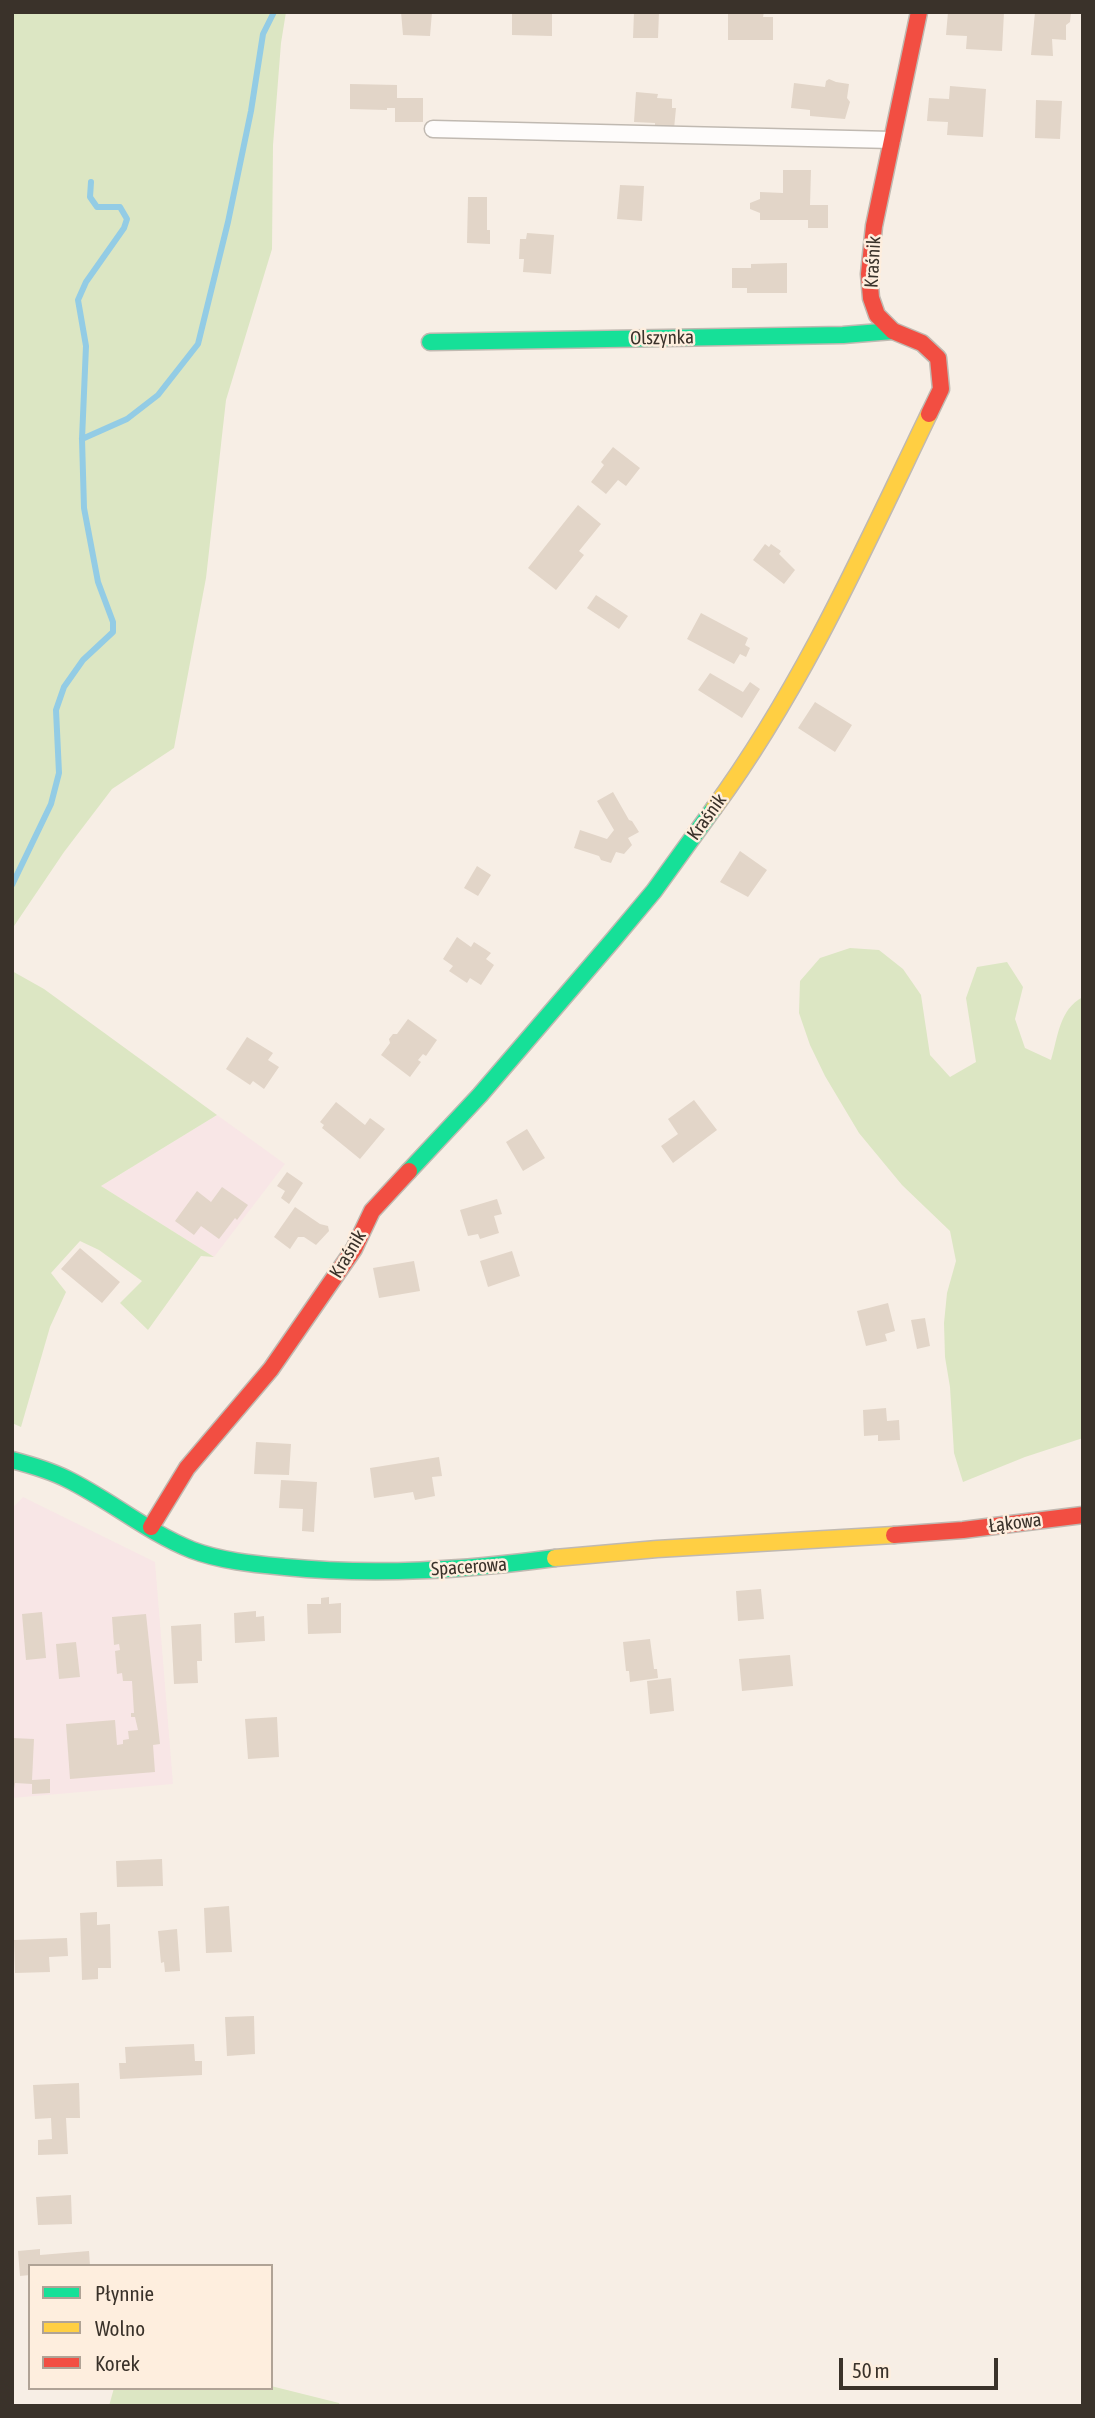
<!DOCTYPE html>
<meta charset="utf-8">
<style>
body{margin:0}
#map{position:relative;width:1095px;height:2418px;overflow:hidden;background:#f7eee5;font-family:"Asap Condensed",sans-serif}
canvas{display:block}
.frame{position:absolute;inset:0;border:14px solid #3a322a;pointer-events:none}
.legend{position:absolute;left:28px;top:2264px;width:245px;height:126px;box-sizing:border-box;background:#feeede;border:2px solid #b0a396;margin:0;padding:9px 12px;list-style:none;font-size:21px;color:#3a322a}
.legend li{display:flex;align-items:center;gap:14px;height:35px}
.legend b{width:35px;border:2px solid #b0a396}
.scale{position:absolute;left:839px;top:2358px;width:159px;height:32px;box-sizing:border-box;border:4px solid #3a322a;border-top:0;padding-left:9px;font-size:21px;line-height:24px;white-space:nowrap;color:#3a322a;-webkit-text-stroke:5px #feeede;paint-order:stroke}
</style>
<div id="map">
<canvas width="1095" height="2418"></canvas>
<div class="frame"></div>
<ul class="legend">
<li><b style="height:9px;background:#16e098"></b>Płynnie</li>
<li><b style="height:9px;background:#ffcf43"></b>Wolno</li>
<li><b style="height:9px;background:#f24e42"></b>Korek</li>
</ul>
<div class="scale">50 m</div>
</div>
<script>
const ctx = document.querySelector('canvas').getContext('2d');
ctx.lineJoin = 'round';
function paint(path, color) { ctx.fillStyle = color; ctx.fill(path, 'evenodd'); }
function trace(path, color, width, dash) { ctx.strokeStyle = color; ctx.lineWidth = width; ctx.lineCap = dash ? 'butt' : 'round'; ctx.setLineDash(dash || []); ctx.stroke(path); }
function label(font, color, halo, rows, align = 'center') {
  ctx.font = font + ' "Asap Condensed",sans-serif'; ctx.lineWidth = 5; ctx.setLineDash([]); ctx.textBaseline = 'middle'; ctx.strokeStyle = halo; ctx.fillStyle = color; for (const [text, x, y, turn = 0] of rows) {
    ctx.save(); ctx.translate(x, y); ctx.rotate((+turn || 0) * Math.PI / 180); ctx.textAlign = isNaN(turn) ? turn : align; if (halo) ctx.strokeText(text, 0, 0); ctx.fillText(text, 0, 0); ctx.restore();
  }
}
const education = new Path2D(`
 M217 1115 285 1164 214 1257 101 1186Z
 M23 1497 155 1562 173 1784 12 1798V1508Z`);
const green = new Path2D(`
 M12 12H286L281 43 273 145 272 249 226 400 206 578 174 748 112 789 64 852 12 929Z
 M850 948 879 950 903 969 921 995 930 1055 950 1077 976 1062 966 998 977 967 1007 962 1023 987 1015 1019 1025 1048 1051 1060C1058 1038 1059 1009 1083 997V1438L1025 1457 963 1482 954 1453 950 1387 945 1357 944 1323 947 1293 956 1261 950 1231 902 1185 859 1133 825 1076 810 1045 799 1013 800 981 820 958Z
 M12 971 44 989 217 1115 101 1186 214 1257 201 1256 148 1330 120 1303 142 1281 99 1250 80 1241 51 1273 66 1292 50 1327 21 1427 12 1423Z
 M271 2386 339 2403 340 2406H109L114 2388H271Z`);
const stream = new Path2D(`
 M82 439 127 419 158 395 198 344 228 222 251 111 263 34 274 12
 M12 885 51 804 59 773 56 710 64 687 83 660 113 632V622L98 582 84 508 82 439 86 346 78 300 86 282 124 228 127 219 120 207H97L90 197 91 182`);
const building = new Path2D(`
 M401 12H432L430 36 403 35Z
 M512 12H552V36L512 35Z
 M634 12H659L658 38H633Z
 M728 12H764L763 17H773V40H728Z
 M948 12H1004L1002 51 966 49 967 36 946 35Z
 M1035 12H1071L1070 22 1066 25V40L1052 39 1053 56 1031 55Z
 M829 79 836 82 849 84 847 98 850 102 845 119 810 116V110L791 108 794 83 825 87 826 81Z
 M350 84 397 85V98H423V122H395V108H387V110L350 109Z
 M950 86 986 89 983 137 947 135 948 122 927 121 929 98 949 99Z
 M636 92 658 94 657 98 672 99V108H676L674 129 655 128V123L634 122Z
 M1036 100 1062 101 1060 139 1035 138Z
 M783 170H811L810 205H828V228H808V220H760V213L750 209V203L760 199V192L783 193Z
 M620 185 644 186 642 221 617 219Z
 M468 197H487V230H490V244L467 243Z
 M527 233 554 235 551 274 523 272 524 259H519L520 239H526Z
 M787 263V293H747V288H732V268H751V264Z
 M613 447 640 468 626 486 618 480 606 494 591 482 604 465 601 462Z
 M578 505 601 524 579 551 584 555 556 590 528 568Z
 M765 544 769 547 771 544 781 551 779 554 795 570 784 584 753 560Z
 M596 595 628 616 619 629 587 608Z
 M701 613 748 638 745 645 750 648 746 657 740 654 734 664 687 639Z
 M710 673 743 692 750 682 760 689 742 718 698 690Z
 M815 702 852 725 835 752 798 728Z
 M613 792 629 820 632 821 639 832 628 838 632 845 624 854 616 852 611 863 601 860 599 856 574 848 580 830 607 839 614 830 597 801Z
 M740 851 767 870 748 897 720 882Z
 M477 866 491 875 478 896 464 888Z
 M457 937 471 947 474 942 491 953 486 959 494 965 481 985 470 978 467 983 449 971 453 966 443 959Z
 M408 1019 437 1040 426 1056 423 1054 418 1060 421 1062 410 1077 381 1055 390 1043 389 1039 393 1034H397Z
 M247 1037 273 1053 268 1060 279 1067 264 1089 253 1081 250 1085 226 1069Z
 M694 1100 717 1130 673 1163 661 1146 678 1134 668 1119Z
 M336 1102 365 1125 370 1118 385 1129 360 1159 322 1128 324 1125 320 1122Z
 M527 1129 545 1158 523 1171 506 1142Z
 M287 1172 303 1183 289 1204 281 1198 285 1191 277 1186Z
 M222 1187 248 1205 237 1220 235 1218 219 1239 201 1226 194 1235 175 1221 197 1191 211 1202Z
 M497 1199 502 1214 494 1216 499 1233 480 1239 478 1234 468 1236 460 1210Z
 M295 1207 320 1224 328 1226 329 1231 316 1245 304 1237H298L290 1249 274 1237Z
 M80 1248 120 1282 102 1303 61 1269Z
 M512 1251 520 1276 488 1287 480 1261Z
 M414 1261 420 1291 379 1298 373 1268Z
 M888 1303 895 1331 885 1334 887 1341 866 1346 857 1311Z
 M925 1318 930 1346 917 1349 911 1320Z
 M886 1408 887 1421 899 1420 900 1440 878 1441V1435L864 1436 863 1410Z
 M256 1442 291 1444 289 1475 254 1474Z
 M439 1457 442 1476 432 1477 435 1496 415 1500 413 1492 374 1498 370 1468Z
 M281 1480 317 1482 314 1532 302 1531 303 1509 279 1508Z
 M761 1589 764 1619 738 1621 736 1591Z
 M329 1597V1604L341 1603V1633L308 1634 307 1604H321V1598Z
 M256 1611V1617L264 1616 265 1641 235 1643 234 1613Z
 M42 1612 46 1658 26 1660 22 1614Z
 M146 1614 160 1744 153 1745 155 1772 70 1779 66 1724 115 1720 117 1745 123 1744V1740L129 1739 128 1731 138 1730 135 1717H131V1713H134L132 1681H123L122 1673 117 1674 115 1651 120 1650 119 1644 114 1645 112 1617Z
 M201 1624 202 1661H197L198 1683 174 1684 171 1626Z
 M650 1639 654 1669H657L658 1678 630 1682 629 1671H626L623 1642Z
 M76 1642 80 1677 59 1679 56 1644Z
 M790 1655 793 1686 742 1691 739 1659Z
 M671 1678 674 1711 650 1714 647 1681Z
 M277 1717 279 1757 248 1759 245 1719Z
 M12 1738 34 1739 32 1780 50 1779V1793L32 1794V1784L15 1783 14 1789 12 1788Z
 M162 1859 163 1886 117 1887 116 1861Z
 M229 1906 232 1952 206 1953 204 1908Z
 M97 1912V1925L110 1924 111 1968H98V1979L82 1980 80 1913Z
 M177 1929 180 1971 165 1972 164 1962 161 1963 158 1931Z
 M67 1938 68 1956 49 1957 50 1972 15 1973 14 1940Z
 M254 2016 255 2054 227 2056 225 2017Z
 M194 2044 195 2061H202V2075L120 2079 119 2063H126L125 2047Z
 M79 2083 80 2118H66L68 2154 38 2155V2140L52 2139 51 2118 35 2119 33 2085Z
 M71 2195 72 2224 38 2225 36 2197Z
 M40 2249V2255L89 2251 90 2266H30V2275L20 2276 18 2251Z`);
const street = new Path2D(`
 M433 129 892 140`);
const fast = new Path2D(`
 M430 342 843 335 893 331
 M409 1171 480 1095 613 940 654 891 714 808
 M12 1460C31 1465 49 1470 67 1479 110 1500 147 1532 192 1550 221 1561 254 1564 285 1567 376 1576 465 1570 555 1558`);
const slow = new Path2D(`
 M714 808C803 686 864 549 929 414
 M555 1558 657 1549 894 1535`);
const jam = new Path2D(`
 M919 12 874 226 869 274 871 298 877 315 893 331 922 343 938 358 941 389 929 414
 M151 1527 187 1468 271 1369 354 1249 372 1211 409 1171
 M894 1535 963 1530 1083 1515`);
const streetNames = [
 ["Kraśnik",873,262,-87],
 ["Olszynka",662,338,-1],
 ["Kraśnik",707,817,-54],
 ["Kraśnik",348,1254,-59],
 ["Łąkowa",1015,1523,-7],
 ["Spacerowa",469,1567,-4]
];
paint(education, '#f8e6e6');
paint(green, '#dce6c3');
trace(stream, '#93cce5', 6);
paint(building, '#e2d5c8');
trace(street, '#c0b9b1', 19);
trace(fast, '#c0b9b1', 19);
trace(slow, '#c0b9b1', 19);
trace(jam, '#c0b9b1', 19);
trace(street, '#fefcfb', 16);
trace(fast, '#16e098', 16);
trace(slow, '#ffcf43', 16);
trace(jam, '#f24e42', 16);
label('19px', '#3a322a', '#feeede', streetNames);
</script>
